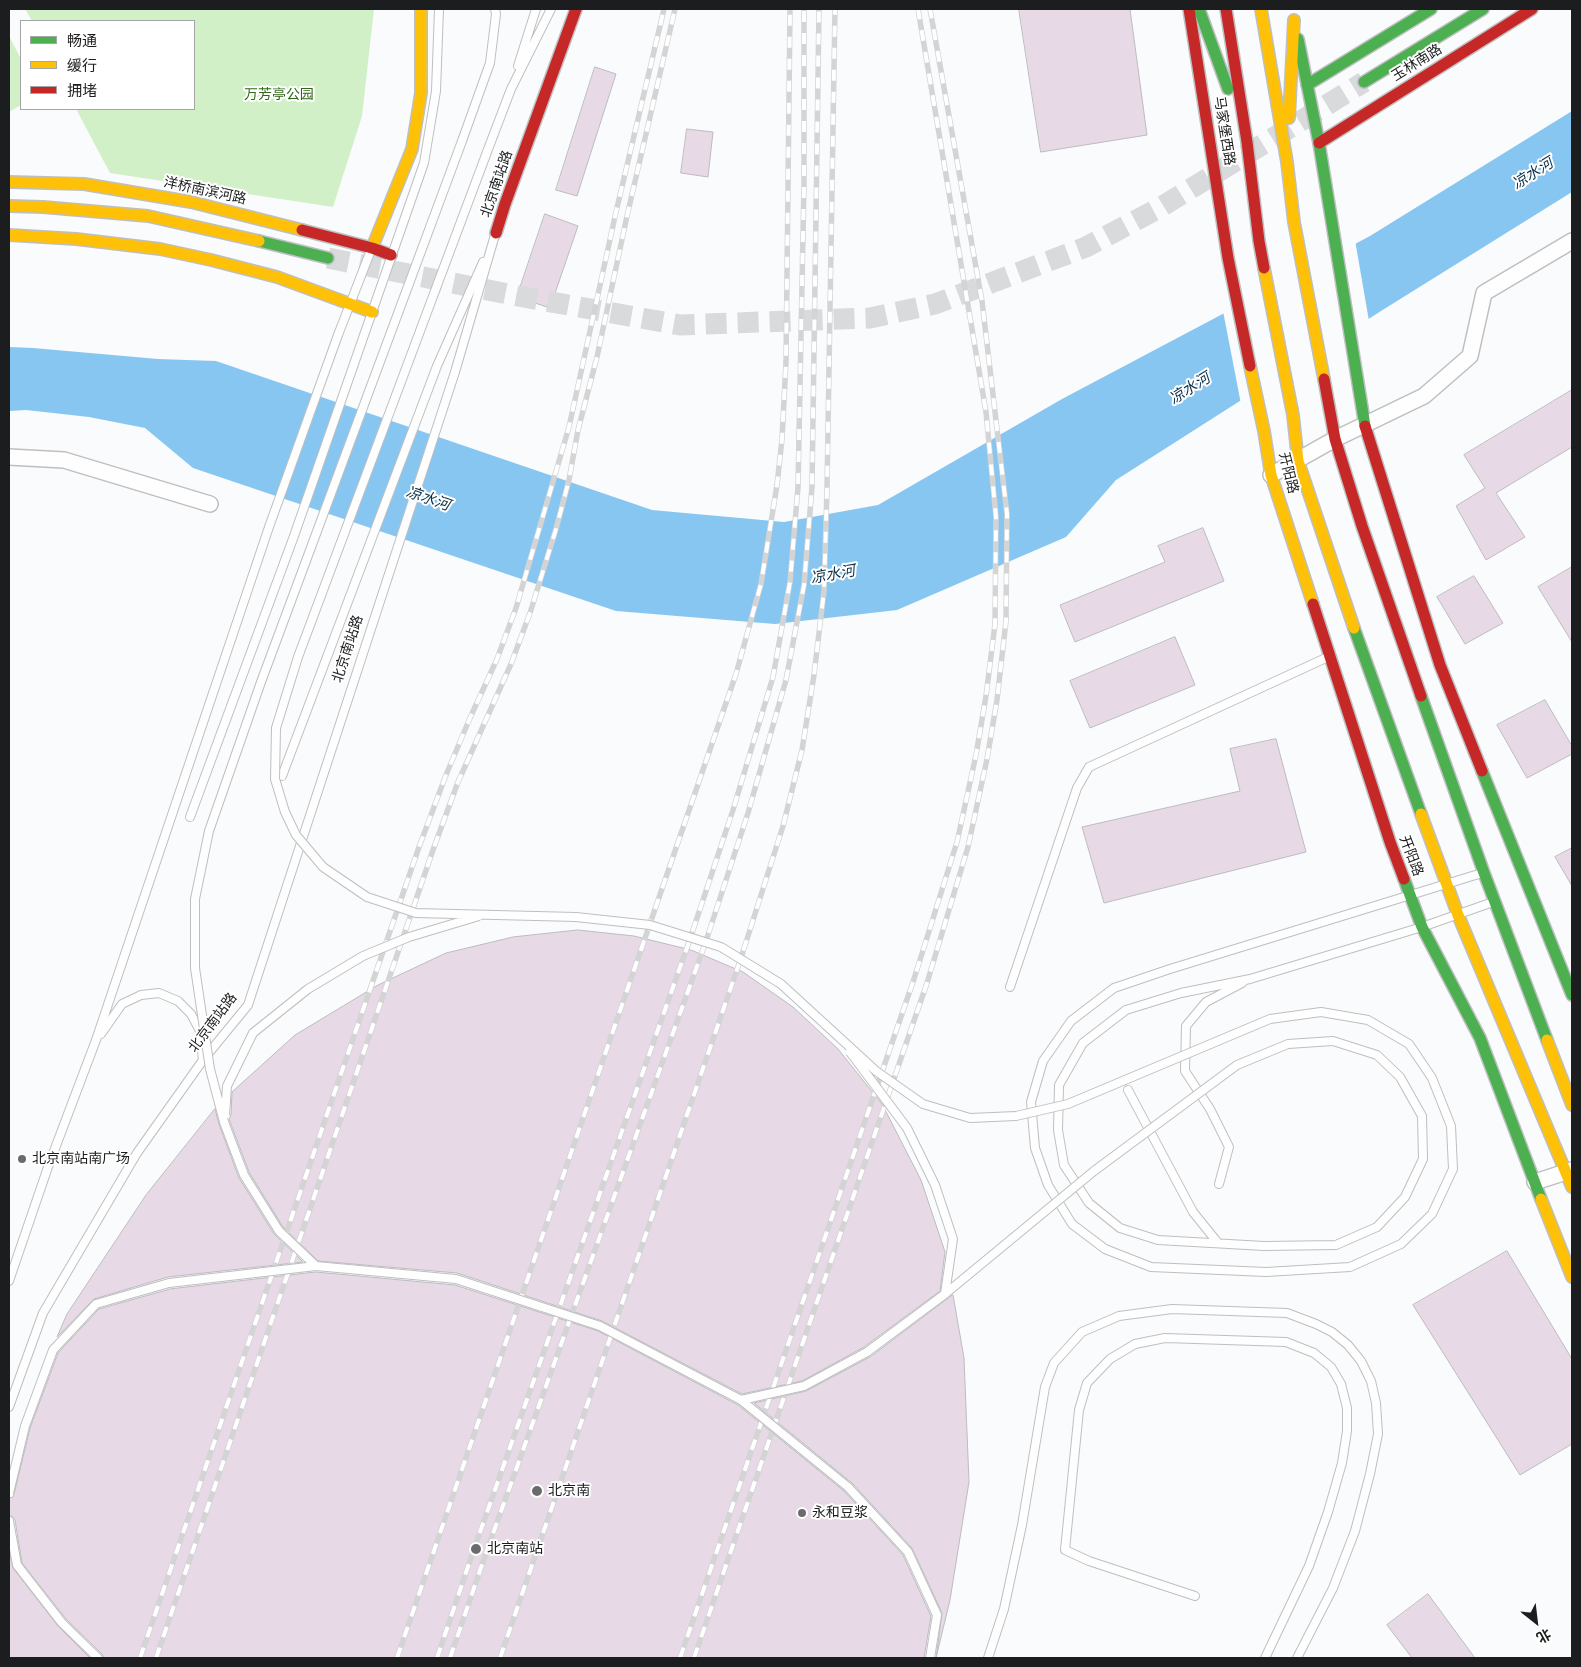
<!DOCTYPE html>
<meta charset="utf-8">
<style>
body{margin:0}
#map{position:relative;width:1581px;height:1667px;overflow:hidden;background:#f9fbfd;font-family:"Fira Sans","Noto Sans SC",sans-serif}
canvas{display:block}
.frame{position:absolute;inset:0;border:10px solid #1c1d1e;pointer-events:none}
.legend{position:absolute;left:20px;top:20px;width:175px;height:90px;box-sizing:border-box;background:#fff;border:1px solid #a4a5a5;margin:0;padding:6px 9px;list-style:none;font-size:15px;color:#1c1d1e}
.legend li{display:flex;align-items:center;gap:10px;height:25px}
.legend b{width:25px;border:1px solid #a4a5a5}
.north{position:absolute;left:1511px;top:1597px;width:50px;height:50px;-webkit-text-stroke:4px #fff;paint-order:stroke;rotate:151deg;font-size:14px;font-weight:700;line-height:20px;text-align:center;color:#1c1d1e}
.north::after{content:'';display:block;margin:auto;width:18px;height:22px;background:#1c1d1e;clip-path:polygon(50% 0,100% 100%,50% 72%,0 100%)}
</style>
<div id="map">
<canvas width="1581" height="1667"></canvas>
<div class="frame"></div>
<ul class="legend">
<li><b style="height:6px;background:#4caf50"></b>畅通</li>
<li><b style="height:6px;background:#ffc107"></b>缓行</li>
<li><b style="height:6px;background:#c62828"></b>拥堵</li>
</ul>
<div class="north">北</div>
</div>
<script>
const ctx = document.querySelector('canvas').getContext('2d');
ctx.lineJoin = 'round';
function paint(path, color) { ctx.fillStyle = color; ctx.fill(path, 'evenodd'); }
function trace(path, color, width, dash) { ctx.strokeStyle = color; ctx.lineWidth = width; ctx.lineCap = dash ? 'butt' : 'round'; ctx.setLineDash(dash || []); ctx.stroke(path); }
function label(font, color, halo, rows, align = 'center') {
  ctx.font = font + ' "Fira Sans","Noto Sans SC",sans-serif'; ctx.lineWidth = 4; ctx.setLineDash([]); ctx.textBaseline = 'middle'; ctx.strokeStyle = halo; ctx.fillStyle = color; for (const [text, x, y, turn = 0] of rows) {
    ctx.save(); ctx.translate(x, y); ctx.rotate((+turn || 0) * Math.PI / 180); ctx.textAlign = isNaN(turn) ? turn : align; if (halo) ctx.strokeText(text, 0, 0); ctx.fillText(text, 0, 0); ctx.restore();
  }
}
const green = new Path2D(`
 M25 9H374L362 116 333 207 110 173 76 109H194V21H32Z
 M9 36 21 59V105L9 112Z`);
const water = new Path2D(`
 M1572 111V192L1381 311 1116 480 1066 537 897 610 775 624 616 611 193 468 145 428 89 417 26 410 9 411V347L33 348 158 359 216 361 652 510 784 522 878 505 1062 399 1370 236Z`);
const pier = new Path2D(`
 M1355 240 1369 321 1241 404 1223 311Z`);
const building = new Path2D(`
 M1019 9H1130L1147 135 1041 152Z
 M595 67 616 74 577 196 556 190Z
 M687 129 713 132 708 177 681 173Z
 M545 214 578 226 550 308 517 297Z
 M1572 390V447L1496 493 1525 537 1486 560 1456 506 1485 488 1464 455Z
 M1203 528 1224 581 1075 642 1060 605 1165 562 1158 546Z
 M1572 567V642L1538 587Z
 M1474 576 1503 623 1465 644 1437 597Z
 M1175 637 1195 685 1090 728 1070 681Z
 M1545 700 1572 746V754L1527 778 1497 725Z
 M1276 739 1306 852 1104 903 1082 827 1240 791 1230 749Z
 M1572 848V886L1555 857Z
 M578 930 634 936 691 950 743 972 793 1007 838 1049 882 1104 921 1180 945 1252 940 1291 864 1347 802 1381 742 1394 602 1321 457 1273 318 1261 283 1227 249 1172 229 1119 231 1115 232 1092 295 1035 378 985 446 953 513 937Z
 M215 1109 219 1124 239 1178 274 1234 303 1262 168 1277 94 1299 57 1337 67 1314 146 1195Z
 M1507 1251 1572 1359V1444L1520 1475 1413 1305Z
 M316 1272 455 1285 598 1331 738 1405 844 1491 903 1555 931 1616 924 1658H104L102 1654 66 1619 22 1563 15 1520 13 1517 9 1515V1498L13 1497 14 1494 30 1428 58 1353 99 1309 170 1289Z
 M953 1295 964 1358 969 1482 950 1600 936 1658 942 1613 912 1548 852 1483 754 1403 806 1391 870 1357Z
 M9 1551 13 1568 58 1626 90 1658H9Z
 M1428 1594 1475 1658H1412L1387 1625Z`);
const secondaryTunnel = new Path2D(`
 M328 258 518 296 680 325 870 318 935 304 1086 247 1161 207 1364 82`);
const lane = new Path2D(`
 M518 66 536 9
 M462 141 490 63 496 14 495 9
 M487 152 511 89 551 9
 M282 776 437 366 483 262
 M190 817 294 536 424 163 436 91 439 9
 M1010 987 1077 788 1089 767 1328 657
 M101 1034 122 1004 141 995 159 993 178 1001 191 1014 200 1031 203 1060
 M1128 1090 1193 1212 1218 1243
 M1219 1184 1229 1147 1210 1109 1185 1071 1186 1026 1206 1002 1242 983
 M1264 1246 1158 1240 1120 1228 1089 1203 1064 1165 1058 1130 1059 1085 1083 1043 1126 1010 1181 993 1250 979 1422 927 1493 902
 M1266 1272 1151 1267 1105 1249 1072 1224 1048 1185 1035 1148 1031 1102 1043 1061 1071 1021 1114 988 1170 969 1482 873
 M9 1281 48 1167 96 1040 269 527 338 335 371 250
 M9 1407 43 1313 137 1153 203 1060 248 1005 455 372 495 235
 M9 1521 17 1565 62 1623 98 1658
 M1195 1596 1089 1561 1065 1550 1079 1410 1087 1383 1110 1359 1135 1344 1165 1338 1286 1342 1314 1353 1331 1367 1341 1384 1347 1408V1431L1342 1463 1328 1512 1309 1566 1265 1658
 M988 1658 1004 1609 1022 1525 1045 1387 1054 1363 1082 1332 1119 1316 1172 1309 1287 1313 1316 1324 1332 1332 1348 1345 1361 1361 1371 1381 1376 1403 1378 1434 1370 1474 1355 1531 1333 1588 1297 1658`);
const street = new Path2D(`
 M9 457 64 460 210 504
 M1271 475 1335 439 1424 396 1470 356 1484 293 1572 241
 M1535 1182 1572 1170`);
const fast = new Path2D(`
 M1199 9 1228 89
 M1298 39 1319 143 1365 426
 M1364 82 1483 9
 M1307 85 1431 9
 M259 241 328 258
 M1354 628 1421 814
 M1421 696 1484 873 1547 1040
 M1482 771 1572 995
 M1404 879 1422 927 1480 1038 1541 1199`);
const slow = new Path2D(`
 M1261 9 1287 162 1294 222 1324 379
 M1289 118 1294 20
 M9 182 84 184 191 202 302 230
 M9 206 43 207 148 216 259 241
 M9 235 76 239 160 249 211 260 277 277 372 312
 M372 248 412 149 421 93V9
 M1264 268 1293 415 1298 461 1354 628
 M1250 366 1264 431 1271 475 1313 604
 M1421 814 1458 915 1572 1187
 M1547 1040 1572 1105
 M1541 1199 1572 1277`);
const jam = new Path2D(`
 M1189 9 1228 258 1250 366
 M1226 9 1247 142 1259 241 1264 268
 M1319 143 1532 9
 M302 230 372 248 391 255
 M496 233 505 204 576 9
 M1324 379 1335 439 1362 526 1421 696
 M1365 426 1440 665 1482 771
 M1313 604 1390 842 1404 879`);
const rail = new Path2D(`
 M140 1658 419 847 446 775 470 718 497 659 516 608 569 427 616 212 664 9
 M156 1658 433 850 458 782 511 664 530 613 556 529 569 480 578 430 597 357 627 216 675 9
 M397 1658 736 674 761 584 777 485 782 439 786 362 790 9
 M437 1658 474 1549 689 942 733 810 773 677 790 582 798 487 804 184V9
 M450 1658 486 1553 705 944 748 813 786 680 804 585 812 487 819 9
 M500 1658 741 958 783 826 802 750 814 675 824 591 827 489 835 9
 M680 1658 914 979 957 842 976 755 986 696 995 624 996 517 986 412 918 9
 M694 1658 927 983 968 847 987 759 997 700 1006 621 1007 514 982 301 930 9`);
const laneBridge = new Path2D(`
 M487 152 298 657 276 728 275 779 285 812 296 835 323 867 367 897 416 913 576 917 650 925 721 947 781 984 876 1071 923 1104 970 1118 1016 1116 1068 1104 1270 1019 1321 1012 1368 1020 1409 1044 1432 1078 1451 1126 1453 1169 1432 1214 1401 1244 1350 1267 1266 1272
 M850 1052 907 1128 935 1185 953 1239 945 1294
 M225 1115 227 1086 253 1033 308 989 363 956 409 937 479 916
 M316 1266 279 1231 244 1175 224 1122 210 1069 195 968V899L209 831 261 682 462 141
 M741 1400 804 1386 867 1352 945 1294 1094 1171 1237 1065 1288 1044 1333 1041 1377 1055 1400 1077 1422 1116 1423 1159 1405 1197 1377 1227 1336 1245 1264 1246
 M9 1493 25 1426 53 1350 96 1304 169 1283 316 1266 456 1279 600 1326 741 1400 848 1487 908 1552 937 1615 930 1658`);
const markers = [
 [22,1159,5,"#696b6c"],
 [537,1491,6,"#696b6c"],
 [802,1513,5,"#696b6c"],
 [476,1549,6,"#696b6c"]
];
const streetNames = [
 ["玉林南路",1417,63,-32],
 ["马家堡西路",1224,131,81],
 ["北京南站路",497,184,-71],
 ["洋桥南滨河路",205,191,12],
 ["开阳路",1288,473,76],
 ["北京南站路",348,649,-72],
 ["开阳路",1411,856,69],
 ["北京南站路",213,1023,-53]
];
const parkNames = [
 ["万芳亭公园",279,95]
];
const poiNames = [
 ["北京南站南广场",32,1159],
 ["北京南",548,1491],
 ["永和豆浆",812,1513],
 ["北京南站",487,1549]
];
const waterNames = [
 ["凉水河",1533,174,-32],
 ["凉水河",1190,389,-32],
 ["凉水河",428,499,19],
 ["凉水河",833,575,-10]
];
paint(green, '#d1f0c8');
paint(water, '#88c6f2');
paint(pier, '#f9fbfd');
paint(building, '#e7d9e6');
trace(building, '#bcbcbe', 1);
trace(secondaryTunnel, '#d8dadc', 21, [21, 11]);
trace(lane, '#bebfc0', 10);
trace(street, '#bebfc0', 18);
trace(fast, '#bebfc0', 14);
trace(slow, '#bebfc0', 14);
trace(jam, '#bebfc0', 14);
trace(lane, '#fefeff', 8);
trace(street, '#fefeff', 15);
trace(fast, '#4caf50', 11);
trace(slow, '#ffc107', 11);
trace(jam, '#c62828', 11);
trace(rail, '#d4d4d5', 5.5);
trace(rail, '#fff', 4, [11]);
trace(laneBridge, '#bebfc0', 10, []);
trace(laneBridge, '#fefeff', 8);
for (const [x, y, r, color] of markers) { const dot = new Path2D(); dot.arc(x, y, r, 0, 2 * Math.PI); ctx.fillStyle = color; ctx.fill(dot); trace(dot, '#fff', 2); }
label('14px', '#1c1d1e', '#fff', streetNames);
label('14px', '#316719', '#fff', parkNames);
label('14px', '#1c1d1e', '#fff', poiNames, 'left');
label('italic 15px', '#0a314a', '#fff', waterNames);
</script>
